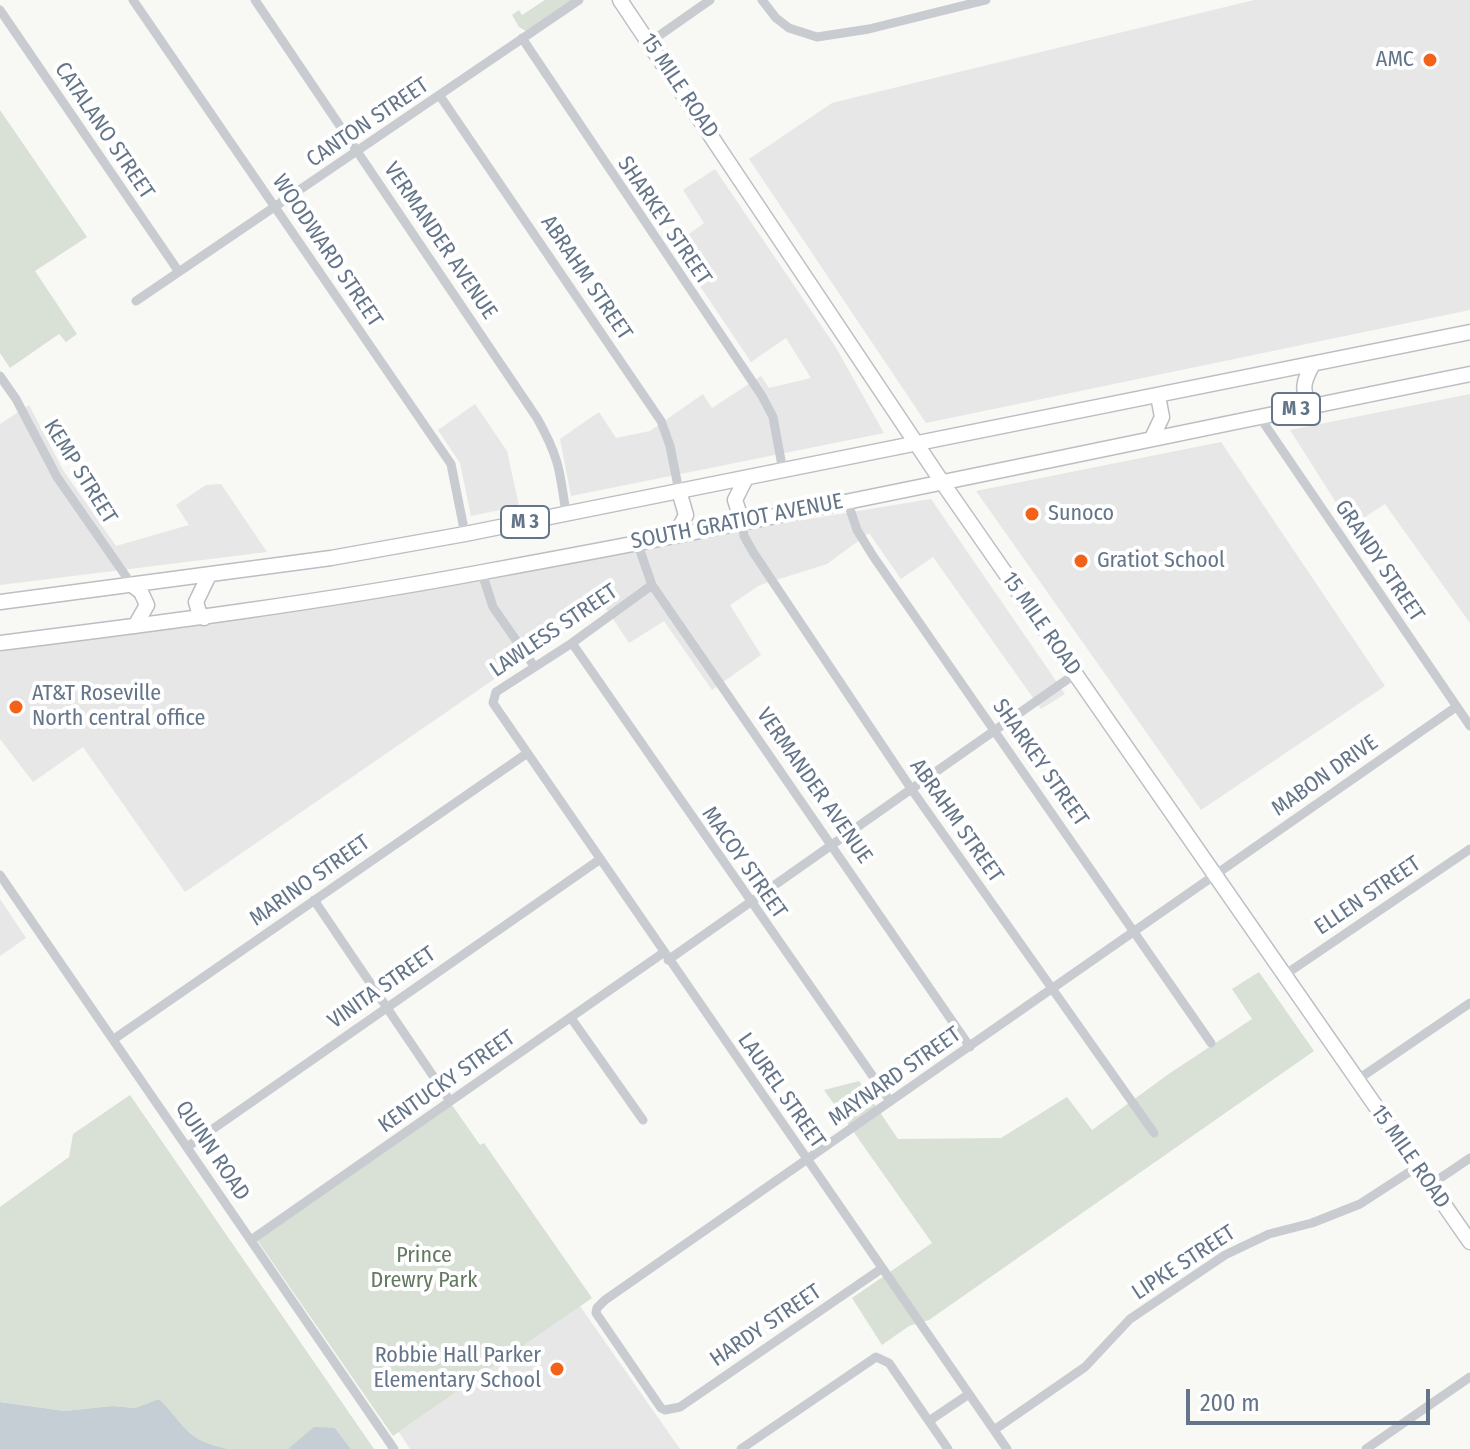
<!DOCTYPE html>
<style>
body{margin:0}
#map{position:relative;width:1470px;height:1449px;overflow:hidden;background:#f8f8f5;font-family:"Fira Sans Condensed",sans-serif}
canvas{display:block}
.scale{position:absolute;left:1186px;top:1389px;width:244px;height:36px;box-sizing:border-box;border:4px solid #647589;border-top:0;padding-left:10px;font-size:24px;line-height:28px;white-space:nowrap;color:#647589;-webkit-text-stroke:6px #fff;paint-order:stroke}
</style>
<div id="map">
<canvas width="1470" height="1449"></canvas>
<div class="scale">200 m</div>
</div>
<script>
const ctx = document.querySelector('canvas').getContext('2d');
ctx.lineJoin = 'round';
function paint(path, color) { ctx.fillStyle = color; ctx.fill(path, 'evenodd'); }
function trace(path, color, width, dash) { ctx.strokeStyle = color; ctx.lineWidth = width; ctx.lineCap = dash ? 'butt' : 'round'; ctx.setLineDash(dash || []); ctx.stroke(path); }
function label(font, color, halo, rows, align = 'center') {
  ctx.font = font + ' "Fira Sans Condensed",sans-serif'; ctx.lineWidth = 8; ctx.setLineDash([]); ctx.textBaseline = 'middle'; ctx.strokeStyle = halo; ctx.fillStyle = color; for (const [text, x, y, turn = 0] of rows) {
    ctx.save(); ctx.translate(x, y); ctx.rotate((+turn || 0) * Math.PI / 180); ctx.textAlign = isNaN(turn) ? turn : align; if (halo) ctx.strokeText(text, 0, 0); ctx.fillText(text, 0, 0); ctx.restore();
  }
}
const built = new Path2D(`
 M1254 0H1470V310L926 423 749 159 832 103Z
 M715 169 835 346 884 433 571 496 560 439 599 412 616 438 650 431 703 394 712 408 761 376 769 388 811 378 786 338 751 362 673 246 704 223 683 190Z
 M1470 394V623L1385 504 1351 526 1290 430Z
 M475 404 507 451 519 506 471 516 460 463 438 430Z
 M29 405 63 470 116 546 189 525 176 505 206 485 221 484 267 552 0 585V424Z
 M1221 442 1385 686 1201 810 976 491Z
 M931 499 1065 694 1041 709 933 557 901 579 869 533 827 564 760 585 730 605 761 655 712 690 664 621 629 643 605 607 522 660 185 892 83 747 33 782 0 739V652Z
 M0 899 26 938 0 956Z
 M580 1306 680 1449H410L399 1432Z`);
const green = new Path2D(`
 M545 0H572L526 31 519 27 512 15 519 10 522 15Z
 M0 110 87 237 35 271 77 334 66 342 59 334 10 368 0 353Z
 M1259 972 1314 1051 929 1320 909 1326 882 1345 852 1298 932 1243 824 1090 859 1081 898 1139 1001 1138 1067 1097 1092 1130 1170 1073 1252 1019 1232 989Z
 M130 1095 374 1449H351L335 1428 288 1449H228L211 1446 188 1434 159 1399 135 1408 112 1406 65 1411 0 1402V1207L69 1157 73 1134Z
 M452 1105 480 1145 484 1143 592 1298 393 1436 257 1240Z`);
const water = new Path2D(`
 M159 1399C187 1427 184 1440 228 1449H0V1402L65 1411 112 1406 135 1408Z
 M314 1427 335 1428 351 1449H288Z`);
const minor = new Path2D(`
 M133 0 451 464 465 534
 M255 0 537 418C559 457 560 471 566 514
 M762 0 776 18 789 28 817 37 869 29 986 0
 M0 10 179 272
 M522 38 762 396 773 417 783 471
 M650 42 710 0
 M440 96 661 421 670 446 679 491
 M136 301 579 0
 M0 376 16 399 57 477 132 585
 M1259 416 1470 726
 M847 500 857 530 873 556 1211 1043
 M742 521 744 536 753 552 912 790 1154 1133
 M637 542 652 585 970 1047
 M482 573 493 607 534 666
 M652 585 572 643 496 692 493 703 1007 1449
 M572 643 890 1101
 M0 875 394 1449
 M314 900 450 1101
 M668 960 1075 674
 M1286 974 1470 849
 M571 1018 643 1120
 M114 1039 526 754
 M1357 1080 1470 1003
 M187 1147 599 860
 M1430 1185 1470 1158
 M251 1240 663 953
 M881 1269 680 1407 665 1410 661 1408 596 1313 597 1308 605 1300 1456 707
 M929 1421 969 1394
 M994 1430 1085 1367 1130 1319 1225 1255 1269 1234 1312 1223 1360 1204 1417 1167
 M741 1449 876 1357 889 1363 948 1449
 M1366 1449 1470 1377`);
const secondary = new Path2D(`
 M620 0 942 482 1470 1242`);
const primary = new Path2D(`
 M1311 406C1300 390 1304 380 1313 364
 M1152 438 1162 417 1158 396
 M742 521 735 500 746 478
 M676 534 686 515 679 491
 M132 585 141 592 147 605 135 626
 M0 602 331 558 465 534 1470 332
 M204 618 199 612 196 602 209 575
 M0 643C161 623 323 602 483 572 813 512 1141 440 1470 374`);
const markers = [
 [1430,60,8,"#f46119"],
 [1032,514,8,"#f46119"],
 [1081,561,8,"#f46119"],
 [16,707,8,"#f46119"],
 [557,1369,8,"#f46119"]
];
const shields = [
 [1296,409,48],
 [525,522,48]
];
const shieldNames = [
 ["M 3",1296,409],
 ["M 3",525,522]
];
const poiNames = [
 ["AMC",1414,60,"right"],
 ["Sunoco",1048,514],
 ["Gratiot School",1097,561],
 ["AT&T Roseville",32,694],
 ["North central office",32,719],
 ["Robbie Hall Parker",541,1356,"right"],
 ["Elementary School",541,1381,"right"]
];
const streetNames = [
 ["15 MILE ROAD",679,86,56],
 ["CANTON STREET",368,123,-34],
 ["CATALANO STREET",104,131,56],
 ["SHARKEY STREET",664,221,56],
 ["VERMANDER AVENUE",440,241,56],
 ["WOODWARD STREET",327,251,56],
 ["ABRAHM STREET",586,278,56],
 ["KEMP STREET",80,472,58],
 ["SOUTH GRATIOT AVENUE",737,522,-11],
 ["GRANDY STREET",1379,561,56],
 ["15 MILE ROAD",1041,624,55],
 ["LAWLESS STREET",554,631,-34],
 ["SHARKEY STREET",1040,763,55],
 ["MABON DRIVE",1325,776,-35],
 ["VERMANDER AVENUE",814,786,55],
 ["ABRAHM STREET",956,821,55],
 ["MACOY STREET",744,863,55],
 ["MARINO STREET",310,881,-35],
 ["ELLEN STREET",1368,896,-34],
 ["VINITA STREET",382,988,-35],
 ["MAYNARD STREET",895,1077,-35],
 ["KENTUCKY STREET",447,1082,-35],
 ["LAUREL STREET",781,1091,55],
 ["QUINN ROAD",212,1151,56],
 ["15 MILE ROAD",1410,1157,55],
 ["LIPKE STREET",1184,1263,-33],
 ["HARDY STREET",766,1326,-34]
];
const parkNames = [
 ["Prince",424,1256],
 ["Drewry Park",424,1281]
];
paint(built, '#e6e7e6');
paint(green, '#d9e1d6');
paint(water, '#c4ced4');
trace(secondary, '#bcc0c6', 17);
trace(primary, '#bbbec3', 17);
trace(minor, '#c8cbcf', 9);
trace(secondary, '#fff', 14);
trace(primary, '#fff', 14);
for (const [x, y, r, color] of markers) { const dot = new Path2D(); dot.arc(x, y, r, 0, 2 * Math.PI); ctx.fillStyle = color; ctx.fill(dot); trace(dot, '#fff', 3); }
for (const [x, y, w] of shields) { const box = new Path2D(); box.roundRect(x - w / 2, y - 16, w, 32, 6); ctx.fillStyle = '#fff'; ctx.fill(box); trace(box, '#647589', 2); }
label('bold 20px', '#647589', null, shieldNames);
label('22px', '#647589', '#fff', poiNames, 'left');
label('22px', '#647589', '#fff', streetNames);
label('22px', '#637a60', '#fff', parkNames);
</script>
